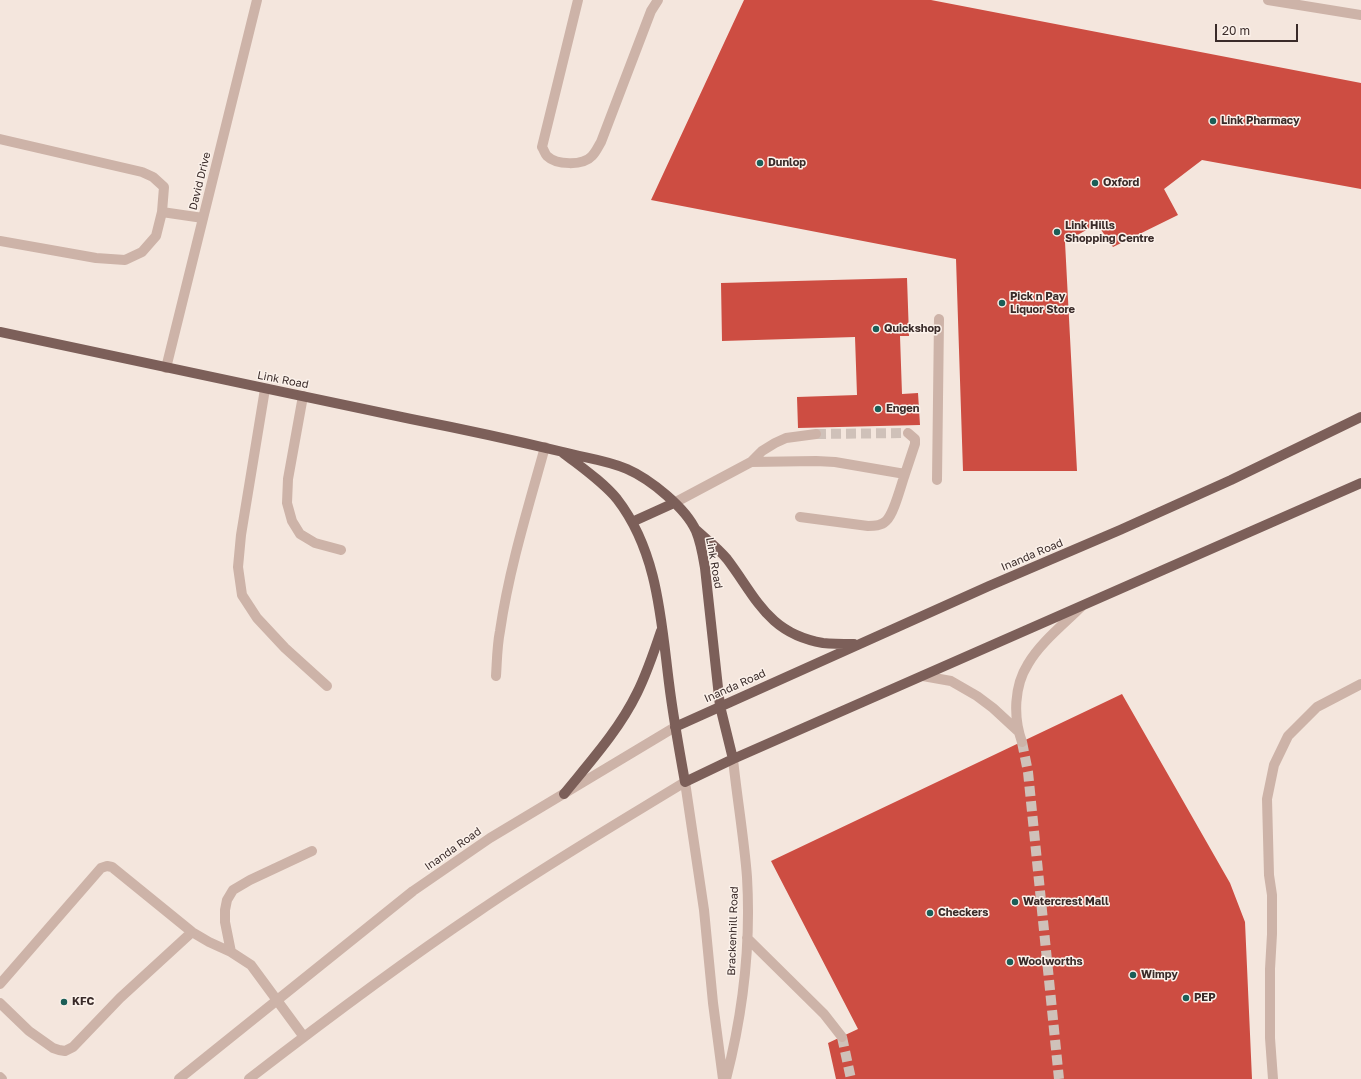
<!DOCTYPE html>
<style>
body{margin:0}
#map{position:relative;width:1361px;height:1079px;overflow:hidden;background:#f4e6dd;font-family:"Golos Text",sans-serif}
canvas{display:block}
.scale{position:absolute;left:1215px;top:24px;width:83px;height:18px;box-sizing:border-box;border:2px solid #3a2b29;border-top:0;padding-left:5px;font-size:12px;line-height:14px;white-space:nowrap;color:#3a2b29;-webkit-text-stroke:3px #fbf1ea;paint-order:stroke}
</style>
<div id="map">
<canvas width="1361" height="1079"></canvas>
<div class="scale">20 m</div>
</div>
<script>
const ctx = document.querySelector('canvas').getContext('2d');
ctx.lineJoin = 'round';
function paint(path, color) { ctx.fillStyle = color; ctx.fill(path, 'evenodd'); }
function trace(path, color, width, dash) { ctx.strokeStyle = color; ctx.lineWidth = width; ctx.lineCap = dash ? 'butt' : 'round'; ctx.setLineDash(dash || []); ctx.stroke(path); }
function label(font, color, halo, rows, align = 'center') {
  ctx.font = font + ' "Golos Text",sans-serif'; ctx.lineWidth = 3; ctx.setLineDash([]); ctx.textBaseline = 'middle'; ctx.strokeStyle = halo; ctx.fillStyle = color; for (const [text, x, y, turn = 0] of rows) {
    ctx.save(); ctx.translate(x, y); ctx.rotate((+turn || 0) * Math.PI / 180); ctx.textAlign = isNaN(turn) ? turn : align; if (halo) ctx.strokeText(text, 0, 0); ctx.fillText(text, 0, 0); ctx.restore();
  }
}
const building = new Path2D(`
 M744 0H931L1361 83V189L1202 160 1164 189 1178 215 1113 247 1097 224 1065 242 1077 471H963L956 259 651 200Z
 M907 278 909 336H900L902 394 918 393 920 425 798 428 797 397 857 395 855 337 722 341 721 283Z
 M1122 694 1230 883 1245 922 1252 1079H836L828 1043 858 1029 771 861Z`);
const minorTunnel = new Path2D(`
 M816 434 908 433
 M1022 742 1028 772 1059 1079
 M842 1037 851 1079`);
const minor = new Path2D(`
 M578 0 542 147C544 150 545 154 547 156 556 165 583 166 592 156 596 152 598 147 601 142L651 11 658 0
 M1268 0 1361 15
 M0 139 142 172 153 177 164 187 162 212 156 236 142 252 125 260 96 258 0 241
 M162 212 203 218
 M166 368 257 0
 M265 389 241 535 238 567 242 595 257 618 285 648 327 686
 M303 396 288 479 287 503 292 521 300 534 315 543 341 550
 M751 462 816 461 835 462 905 474 915 444V439L908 433
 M937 480 939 319
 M674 503 751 462 762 451 775 443 786 438 816 434
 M800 517 868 526C874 526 881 526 886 521 894 514 901 485 905 474
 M496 676C497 661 497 646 500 631 509 569 528 508 545 447
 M923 676 951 681 977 696 993 708 1019 732
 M1022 742C1013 717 1014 686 1028 664 1040 643 1064 624 1081 607
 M747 938 824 1014 842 1037
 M231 952 225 922V910L227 900 233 890 250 880 312 851
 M0 984 101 868 107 866 112 867 192 932 209 942 231 952 251 965 304 1037
 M0 1003 29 1031 53 1048 59 1050 65 1051 73 1047 120 998 192 932
 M0 1077 2 1079
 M179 1079 413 891 490 838 675 727
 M249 1079C324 1021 400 964 479 911 546 865 616 824 685 782L704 910 713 1003 723 1079
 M726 1079C743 1013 751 945 747 877 744 838 737 798 733 759
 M1273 1079 1270 1038V969L1272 934V895L1269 875 1267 799 1274 765 1288 736 1317 707 1361 684`);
const major = new Path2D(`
 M0 332C137 362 274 390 411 419 462 429 513 440 563 452 585 458 607 460 627 469 650 479 686 508 696 531 701 543 703 556 705 568L720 706 733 759
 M562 452C581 467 602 481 617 499 658 552 661 620 669 683 673 716 679 749 685 782L733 759 1361 483
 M632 522 674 503
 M695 529C706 539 718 548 727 559 756 597 768 634 823 643 833 644 844 644 854 644
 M675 727 989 586 1120 530 1231 480 1361 417
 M564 794C590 762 619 730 637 693 647 673 654 652 661 631`);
const markers = [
 [1213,121,4,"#1b5e57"],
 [760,163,4,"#1b5e57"],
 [1095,183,4,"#1b5e57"],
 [1057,232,4,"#1b5e57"],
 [1002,303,4,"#1b5e57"],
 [876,329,4,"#1b5e57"],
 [878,409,4,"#1b5e57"],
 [1015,902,4,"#1b5e57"],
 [930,913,4,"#1b5e57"],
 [1010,962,4,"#1b5e57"],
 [1133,975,4,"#1b5e57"],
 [1186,998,4,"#1b5e57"],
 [64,1002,4,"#1b5e57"]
];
const poiNames = [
 ["Link Pharmacy",1221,121],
 ["Dunlop",768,163],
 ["Oxford",1103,183],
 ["Link Hills",1065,226],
 ["Shopping Centre",1065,239],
 ["Pick n Pay",1010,297],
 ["Liquor Store",1010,310],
 ["Quickshop",884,329],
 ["Engen",886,409],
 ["Watercrest Mall",1023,902],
 ["Checkers",938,913],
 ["Woolworths",1018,962],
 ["Wimpy",1141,975],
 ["PEP",1194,998],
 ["KFC",72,1002]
];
const streetNames = [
 ["David Drive",200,181,-76],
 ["Link Road",283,380,11],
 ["Inanda Road",1032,555,-23],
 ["Link Road",714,563,80],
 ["Inanda Road",735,686,-24],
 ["Inanda Road",453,849,-35],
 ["Brackenhill Road",733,931,-88]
];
paint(building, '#cd4d42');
trace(minorTunnel, '#cfc1b9', 10, [10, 5]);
trace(minor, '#cdb3a8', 10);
trace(major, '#7c5f59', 10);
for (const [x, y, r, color] of markers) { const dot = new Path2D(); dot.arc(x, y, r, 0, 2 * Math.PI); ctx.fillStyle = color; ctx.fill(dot); trace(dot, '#fbf1ea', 1.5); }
label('bold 11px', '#3a2b29', '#fbf1ea', poiNames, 'left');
label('11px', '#3a2b29', '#fbf1ea', streetNames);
</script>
